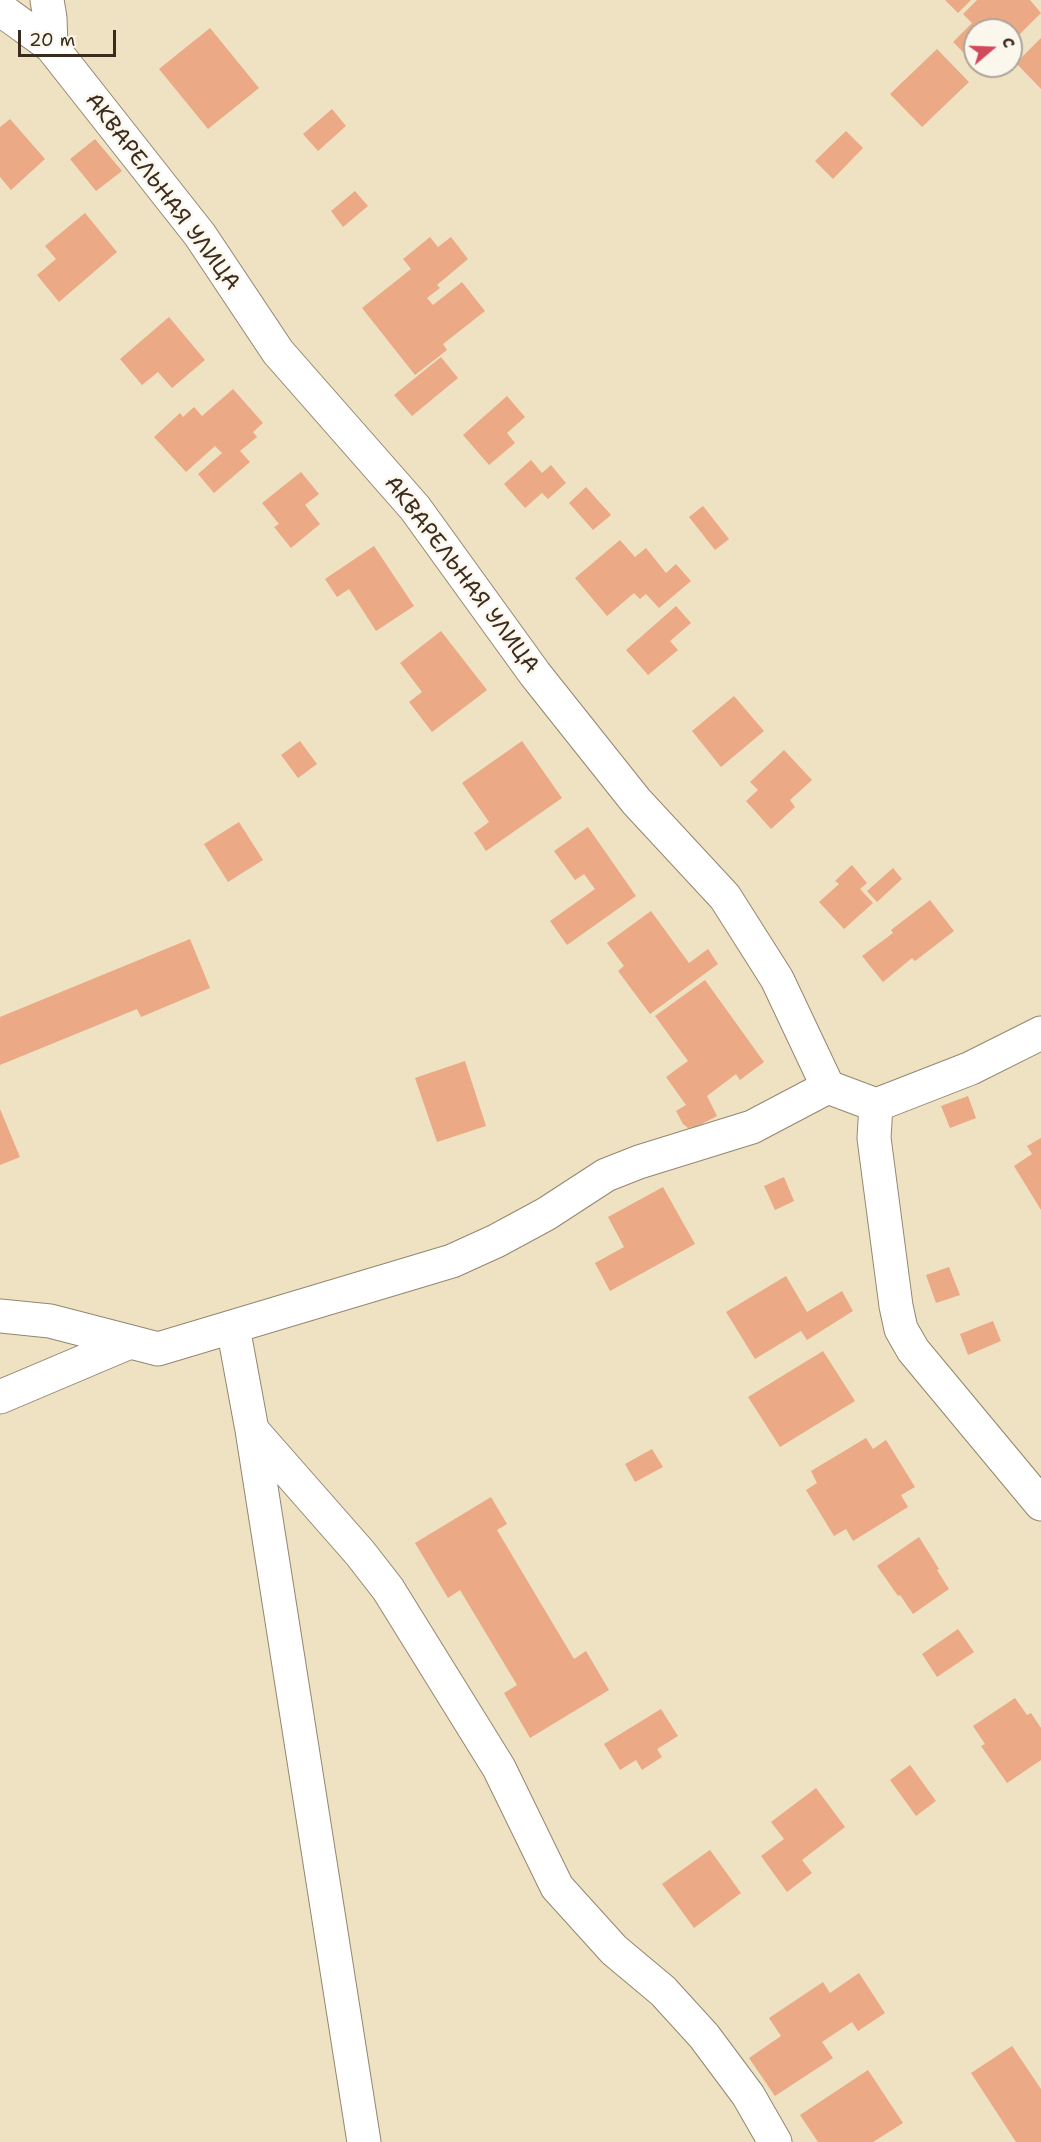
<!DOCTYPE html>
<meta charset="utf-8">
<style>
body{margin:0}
#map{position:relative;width:1041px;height:2142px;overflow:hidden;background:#eee2c3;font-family:"Shantell Sans",sans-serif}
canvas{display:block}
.north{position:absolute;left:963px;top:18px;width:60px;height:60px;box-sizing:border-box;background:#fbf7ec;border:2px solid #aea59a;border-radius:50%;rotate:71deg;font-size:16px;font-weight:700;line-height:24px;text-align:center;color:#3b2a1e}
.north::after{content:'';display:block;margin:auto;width:21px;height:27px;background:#d1495b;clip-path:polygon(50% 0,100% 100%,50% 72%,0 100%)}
.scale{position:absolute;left:18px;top:30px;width:98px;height:27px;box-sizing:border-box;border:3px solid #3b2a1e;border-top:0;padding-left:8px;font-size:18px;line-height:21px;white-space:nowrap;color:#3b2a1e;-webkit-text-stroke:4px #fbf7ec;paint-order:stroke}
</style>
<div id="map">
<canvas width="1041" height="2142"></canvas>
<div class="north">С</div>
<div class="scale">20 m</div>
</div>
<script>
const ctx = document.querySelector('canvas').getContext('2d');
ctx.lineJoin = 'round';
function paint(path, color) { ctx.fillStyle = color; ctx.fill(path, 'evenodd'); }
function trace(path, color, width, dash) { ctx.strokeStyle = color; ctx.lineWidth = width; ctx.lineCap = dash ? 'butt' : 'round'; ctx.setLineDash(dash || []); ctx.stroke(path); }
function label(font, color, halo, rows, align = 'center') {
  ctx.font = font + ' "Shantell Sans",sans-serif'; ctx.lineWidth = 5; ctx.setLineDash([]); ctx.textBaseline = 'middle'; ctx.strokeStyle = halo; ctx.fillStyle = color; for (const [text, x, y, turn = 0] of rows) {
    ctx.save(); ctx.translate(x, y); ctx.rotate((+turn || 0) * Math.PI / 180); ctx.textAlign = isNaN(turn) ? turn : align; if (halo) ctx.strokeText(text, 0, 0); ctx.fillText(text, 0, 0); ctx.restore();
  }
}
const building = new Path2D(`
 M945 0H971L958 13Z
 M977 0H1030L1041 13 1011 43V30H975V64L953 42 972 23 963 14Z
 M210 28 259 88 208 129 159 69Z
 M1041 38V89L1016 63Z
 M937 49 969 82 922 127 890 94Z
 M332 109 346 126 318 151 303 134Z
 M10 119 45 159 11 190 0 177V127Z
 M846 131 863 148 833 179 815 161Z
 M95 139 122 171 96 191 70 159Z
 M355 191 368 206 343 227 331 211Z
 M85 213 117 252 59 302 37 275 56 259 45 246Z
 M430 237 438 247 451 237 468 259 437 285 440 288 427 298 433 305 462 282 485 311 443 344 447 350 415 375 362 308 411 269 403 259Z
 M169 317 205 360 172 388 158 372 142 385 120 359Z
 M441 357 458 378 412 416 394 395Z
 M233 389 263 423 253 432 257 437 240 451 250 462 214 493 198 474 222 453 215 446 186 472 154 437 180 413 183 417 194 407 202 416Z
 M507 396 525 417 507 433 515 443 489 465 463 435Z
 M531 460 542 473 551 465 566 483 548 499 542 493 525 508 504 484Z
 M301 472 319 494 305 505 320 524 291 548 274 527 279 524 262 503Z
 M586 487 611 515 593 530 569 503Z
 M703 506 729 539 715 550 689 517Z
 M620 540 635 557 646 548 666 573 676 564 691 581 659 608 646 594 640 599 634 593 607 616 575 578Z
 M374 546 414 606 376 631 349 589 337 597 325 579Z
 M676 606 691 623 670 641 678 650 648 675 626 650Z
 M441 631 487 690 432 732 409 702 422 692 400 663Z
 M734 696 764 731 721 767 692 731Z
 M300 741 317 764 298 778 281 755Z
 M522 741 562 798 486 851 474 833 489 822 462 783Z
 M784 750 812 780 790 800 795 807 771 829 746 801 758 790 750 782Z
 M239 822 263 860 228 882 204 844Z
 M588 827 636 896 567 945 550 921 595 889 584 874 575 880 554 851Z
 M852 865 867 883 860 889 873 903 844 929 819 902 839 884 835 881Z
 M893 868 902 879 877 902 867 891Z
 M930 900 954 931 915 961 912 958 883 982 862 956 893 933 891 930Z
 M651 911 689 963 708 949 718 964 650 1014 618 971 624 966 607 943Z
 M190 939 210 988 141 1017 137 1009 0 1065V1017Z
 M705 980 764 1062 740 1080 736 1074 707 1096 717 1116 696 1127 688 1128 683 1124 676 1111 686 1105 666 1077 688 1061 655 1016Z
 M465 1061 486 1126 437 1142 415 1078Z
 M968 1096 976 1118 950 1128 941 1106Z
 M0 1109 20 1157 0 1165Z
 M1041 1138V1210L1014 1166 1032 1154 1027 1146Z
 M784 1177 794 1201 775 1210 764 1186Z
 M663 1187 695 1244 610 1291 595 1263 624 1247 608 1217Z
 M949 1267 960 1295 936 1303 926 1275Z
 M786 1276 807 1312 842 1291 853 1311 807 1340 801 1331 755 1359 726 1312Z
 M993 1321 1001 1341 968 1355 960 1334Z
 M823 1351 855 1401 780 1447 748 1397Z
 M866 1438 873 1449 886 1440 915 1487 901 1495 908 1507 853 1541 846 1529 834 1536 806 1490 817 1483 811 1471Z
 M652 1449 663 1467 635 1482 625 1464Z
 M491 1497 507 1524 497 1530 574 1659 586 1651 609 1690 530 1738 504 1693 517 1685 460 1590 448 1598 415 1543Z
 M919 1537 939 1569 937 1570 949 1589 913 1614 900 1595 898 1596 877 1566Z
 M958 1629 974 1652 937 1677 922 1654Z
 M1015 1698 1027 1715 1031 1713 1041 1728V1760L1007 1783 981 1746 985 1744 973 1726Z
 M661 1709 678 1736 657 1749 662 1757 642 1770 636 1760 620 1770 604 1744Z
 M910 1765 936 1801 916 1816 890 1780Z
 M816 1788 845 1827 802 1860 812 1873 787 1892 761 1856 784 1839 771 1822Z
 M710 1850 741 1893 694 1928 662 1884Z
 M859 1973 885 2013 858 2031 852 2022 822 2042 833 2058 775 2096 749 2058 781 2036 769 2018 823 1982 830 1993Z
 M1012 2046 1041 2089V2142H1016L971 2073Z
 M868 2070 903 2123 873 2142H818L800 2115Z`);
const minor = new Path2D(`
 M47 0 50 18 51 46
 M0 9 51 46 200 235 278 352 415 508 535 674 636 801 725 897 777 979 828 1087
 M876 1105 874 1138 896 1306 901 1329 913 1350 1041 1504
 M0 1316 50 1321 158 1349 452 1261 496 1241 546 1214 606 1175 639 1162 752 1127 828 1087 876 1105 971 1068 1041 1033
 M233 1327 252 1430 360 1553 388 1589 499 1768 557 1887 614 1950 663 1991 704 2036 748 2095 775 2142
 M0 1397 130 1342
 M252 1430 364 2142`);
const streetNames = [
 ["АКВАРЕЛЬНАЯ УЛИЦА",162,192,53],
 ["АКВАРЕЛЬНАЯ УЛИЦА",461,575,53]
];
paint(building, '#eba985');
trace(minor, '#948670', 35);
trace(minor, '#fff', 33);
label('22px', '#3b2a1e', '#fbf7ec', streetNames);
</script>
